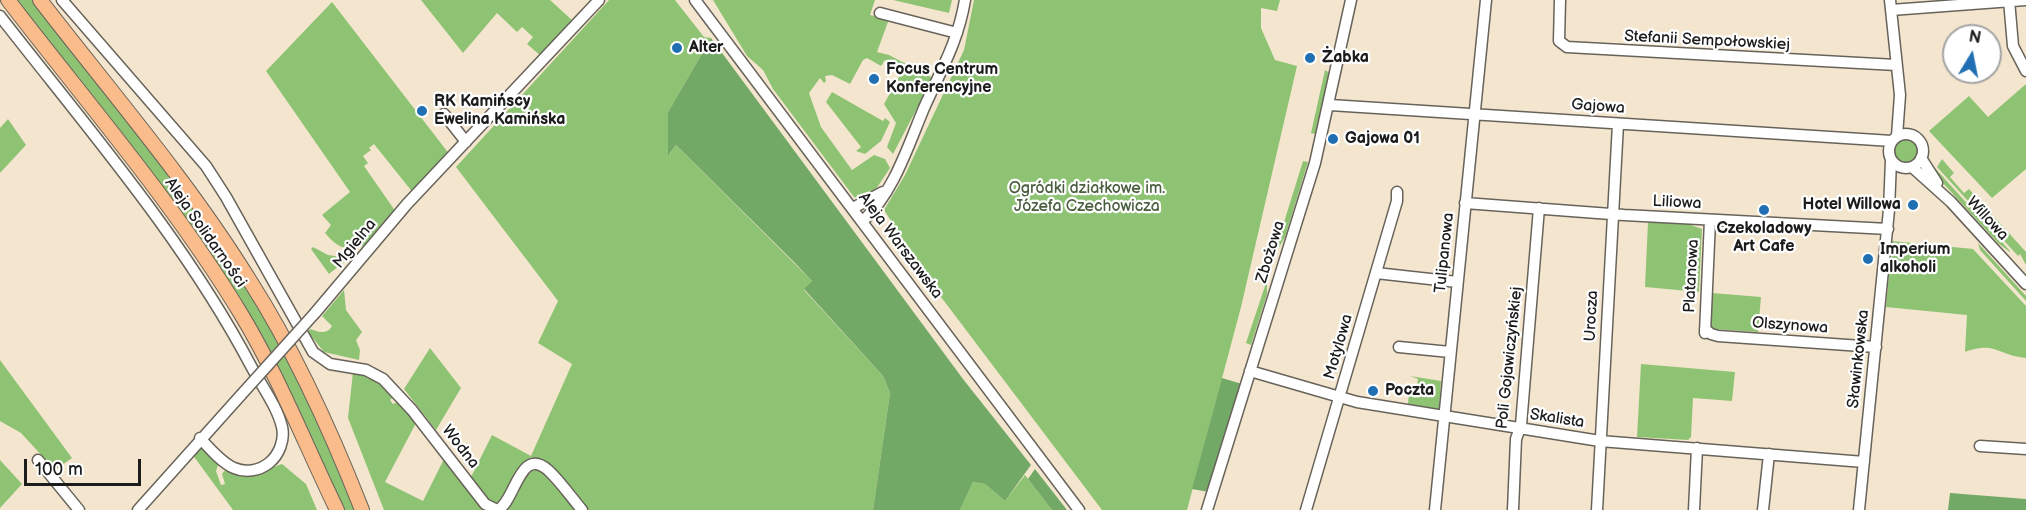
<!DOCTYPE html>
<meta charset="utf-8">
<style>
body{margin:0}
#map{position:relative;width:2026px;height:510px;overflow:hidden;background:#f4e6ce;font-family:"Balsamiq Sans",sans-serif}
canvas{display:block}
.north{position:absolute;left:1942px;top:24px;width:60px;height:60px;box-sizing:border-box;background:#fff;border:2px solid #a4a4a4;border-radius:50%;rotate:10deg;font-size:16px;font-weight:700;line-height:24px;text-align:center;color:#1c1c1c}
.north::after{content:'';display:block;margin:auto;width:21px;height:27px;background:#1f6fb2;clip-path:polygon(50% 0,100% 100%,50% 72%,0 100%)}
.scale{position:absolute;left:24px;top:459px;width:117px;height:27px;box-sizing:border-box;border:3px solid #1c1c1c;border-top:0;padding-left:8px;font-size:18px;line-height:21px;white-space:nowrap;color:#1c1c1c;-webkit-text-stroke:4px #fff;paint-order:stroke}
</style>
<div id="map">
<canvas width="2026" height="510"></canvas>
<div class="north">N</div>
<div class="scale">100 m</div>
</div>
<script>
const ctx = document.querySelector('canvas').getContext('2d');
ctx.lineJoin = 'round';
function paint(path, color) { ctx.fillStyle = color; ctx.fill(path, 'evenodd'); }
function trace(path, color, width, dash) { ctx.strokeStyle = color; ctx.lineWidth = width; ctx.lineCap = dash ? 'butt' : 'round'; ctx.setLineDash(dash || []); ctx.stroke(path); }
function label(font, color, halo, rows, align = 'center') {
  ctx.font = font + ' "Balsamiq Sans",sans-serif'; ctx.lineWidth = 4.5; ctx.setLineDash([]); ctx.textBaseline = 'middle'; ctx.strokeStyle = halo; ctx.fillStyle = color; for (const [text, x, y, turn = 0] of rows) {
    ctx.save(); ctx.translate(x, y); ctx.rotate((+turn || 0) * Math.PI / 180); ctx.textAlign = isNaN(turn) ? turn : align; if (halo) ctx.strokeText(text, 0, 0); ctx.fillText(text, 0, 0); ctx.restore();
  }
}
const green = new Path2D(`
 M15 0H35L233 260 310 399 357 510H343L310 436 263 341Z
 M421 0H550L573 21 542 57 527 44 533 37 522 27 517 32 497 13 463 53Z
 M609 0H675L704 37 711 38 668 112 669 155 676 145 812 281 804 290 883 376 890 393 873 510H588L552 467 531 457 505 503 492 506 470 479 492 435 531 456 572 364 538 343 558 301 456 167Z
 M713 0H875L870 15 889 19 877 52 889 55 933 78 893 154 887 147 896 123 884 104 903 70 885 60 881 66 867 58 863 60 850 84 832 75 825 76 826 81 824 83 820 78 809 93 821 127 852 170 874 155 885 159 890 168 876 189 863 199 854 197 773 89 763 70 747 56Z
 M893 0H952L949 13Z
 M974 0H1280L1277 11 1261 8V28L1275 60 1297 66 1241 307 1187 510H1102L935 289 884 210 905 175 964 50Z
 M332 2 450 155 414 194 374 144 369 148 371 150 363 156 368 163 364 166 396 212C375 237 355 269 325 233L331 225 322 215 350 192 266 71Z
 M1325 70 1330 73 1315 134 1311 133Z
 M2026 84V169L1992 198 1929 131 1969 96 1988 117Z
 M832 92 883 121 885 118 890 122 881 141 865 154 856 151 861 147 826 102Z
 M8 119 26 145 0 173V128Z
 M1894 151a12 12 0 1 1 24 0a12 12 0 1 1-24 0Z
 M1942 159 1954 173 1950 177 1964 193 1969 189 2026 252V265L2020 254 2018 256 1937 167Z
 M1303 161 1308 162 1285 237 1278 249 1276 248Z
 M1935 168 2010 251V252L1998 243 1931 170Z
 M1648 222 1688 224 1702 229 1699 292 1645 287Z
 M1892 241 1973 249 2026 306V358C1996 355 1996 341 1965 352L1967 315 1886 307Z
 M1978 243 2026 296V301L1980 250Z
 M313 247 328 255 349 258 329 274 311 249Z
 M1267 280V294L1251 345 1246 343Z
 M344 290 346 310 362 332 356 340 360 350 359 360 324 352 308 332 310 329C318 332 327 335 332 326L322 316Z
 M1712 293 1761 297 1758 332 1713 329 1710 325Z
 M430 348 461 388 436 430 404 389Z
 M0 360 72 458 55 470 21 433 0 421Z
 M1641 364 1735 372 1732 401 1693 398 1691 437 1688 440 1637 437Z
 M353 372 376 379 393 397 390 400 393 404 398 402 416 423 385 482 423 501 444 459 490 510H384L348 418Z
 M1410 376 1441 381 1439 409 1408 404 1409 392H1416L1418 379Z
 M203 447 219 462 216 471 221 485 225 484 222 474 226 469 252 475 282 464 306 484 317 510H233L192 454Z
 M0 460 22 484 0 508Z
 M535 469H542L578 510H508L525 477Z
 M1025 475 1052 510H960L973 482 985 484 1005 501Z`);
const forest = new Path2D(`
 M711 38 963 379 1031 465 1005 501 985 484 973 482 960 510H873L890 393 883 376 804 289 812 281 794 262 676 145 668 156V112Z
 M1222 378 1242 384 1209 492 1192 489Z
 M1035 469 1067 510H1052L1028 479Z
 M1950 493 2026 499V510H1948Z`);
const minor = new Path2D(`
 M62 0 206 166 226 197 313 352 330 364 366 370 383 379 412 410 485 504 497 510
 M695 0 1079 510
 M1560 0 1559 41 1567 47 1896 65
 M1890 0 1900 95 1897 136
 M2009 0 2013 46 2026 71
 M1891 10 2026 0
 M880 13 957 33
 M0 16C88 129 184 239 251 366 261 385 277 406 282 427 285 440 279 455 269 463 259 471 245 473 234 468 222 463 209 448 200 438
 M1330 105 1892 141
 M444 114 466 142
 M1889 151a17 17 0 1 1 34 0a17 17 0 1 1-34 0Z
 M1921 158 1937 183
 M1912 167 1951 202 2026 284
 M1465 203 1624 215 1888 229
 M853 208 883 192
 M863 221C894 192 908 146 924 108 941 70 958 42 965 0
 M1376 273 1457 282
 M315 313 407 204 599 0
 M1705 329 1711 334 1718 336 1876 347
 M1705 333 1710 220
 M1399 347 1450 352
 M1250 371 1357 402 1600 441 1864 462
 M1980 446 2026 449
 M38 460 79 510
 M138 510 241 395
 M497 510C515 504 519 445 548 470 560 481 571 497 582 510
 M1207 510 1315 163 1351 0
 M1306 510 1397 201V192
 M1435 510 1486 0
 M1513 510 1516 439 1521 425 1539 208
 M1597 510 1618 124
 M1694 510 1697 448
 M1763 510 1769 454
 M1859 510 1889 210 1891 160`);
const major = new Path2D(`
 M8 0C87 103 174 203 241 314 279 377 305 444 337 510
 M40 0C111 92 189 182 250 281 296 353 331 431 362 510`);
const minorBridge = new Path2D(`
 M241 395 315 313`);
const markers = [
 [677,48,6,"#1f6fb2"],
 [1310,58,6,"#1f6fb2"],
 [874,79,6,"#1f6fb2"],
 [422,111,6,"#1f6fb2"],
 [1333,139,6,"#1f6fb2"],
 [1913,205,6,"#1f6fb2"],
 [1764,210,6,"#1f6fb2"],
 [1868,259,6,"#1f6fb2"],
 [1373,391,6,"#1f6fb2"]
];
const streetNames = [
 ["Stefanii Sempołowskiej",1707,41,3],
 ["Gajowa",1598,107,4],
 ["Liliowa",1677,203,3],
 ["Willowa",1987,219,47],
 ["Aleja Solidarności",205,233,55],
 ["Mgielna",355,244,-51],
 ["Aleja Warszawska",900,246,53],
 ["Zbożowa",1271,252,-73],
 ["Tulipanowa",1445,253,-84],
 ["Platanowa",1692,276,-87],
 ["Urocza",1592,316,-87],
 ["Olszynowa",1790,326,4],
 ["Motylowa",1339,347,-74],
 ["Poli Gojawiczyńskiej",1510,358,-84],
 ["Sławinkowska",1859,359,-84],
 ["Skalista",1557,419,9],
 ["Wodna",460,447,52]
];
const poiNames = [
 ["Alter",689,48],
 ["Żabka",1322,58],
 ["Focus Centrum",886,70],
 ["Konferencyjne",886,88],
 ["RK Kamińscy",434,102],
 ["Ewelina Kamińska",434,120],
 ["Gajowa 01",1345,139],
 ["Hotel Willowa",1901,205,"right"],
 ["Czekoladowy",1764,229,"center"],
 ["Art Cafe",1764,247,"center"],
 ["Imperium",1880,250],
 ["alkoholi",1880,268],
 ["Poczta",1385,391]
];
const parkNames = [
 ["Ogródki działkowe im.",1087,189],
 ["Józefa Czechowicza",1087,207]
];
paint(green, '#8fc374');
paint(forest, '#73a966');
trace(minor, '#68635a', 13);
trace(major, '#68635a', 16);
trace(minor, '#fff', 10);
trace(major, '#fabc8b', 14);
trace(minorBridge, '#68635a', 13, []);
trace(minorBridge, '#fff', 10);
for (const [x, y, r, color] of markers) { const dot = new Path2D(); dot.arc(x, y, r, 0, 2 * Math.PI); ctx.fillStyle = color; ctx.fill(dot); trace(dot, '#fff', 2); }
label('16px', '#1c1c1c', '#fff', streetNames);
label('bold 16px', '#1c1c1c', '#fff', poiNames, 'left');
label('16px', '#4a5f3f', '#fff', parkNames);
</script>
